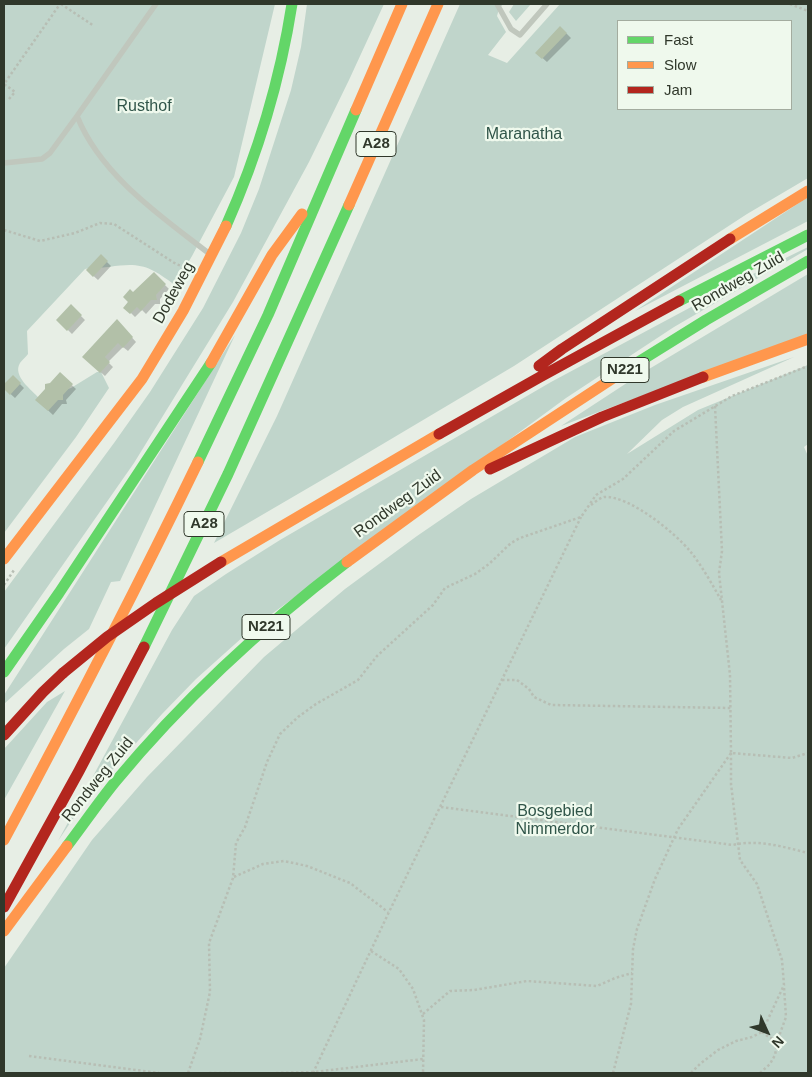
<!DOCTYPE html>
<style>
body{margin:0}
#map{position:relative;width:812px;height:1077px;overflow:hidden;background:#e7eee5;font-family:Arial,sans-serif}
canvas{display:block}
.frame{position:absolute;inset:0;border:5px solid #30382b;pointer-events:none}
.legend{position:absolute;left:617px;top:20px;width:175px;height:90px;box-sizing:border-box;background:#eff9ed;border:1px solid #a3ac9f;margin:0;padding:6px 9px;list-style:none;font-size:15px;color:#30382b}
.legend li{display:flex;align-items:center;gap:10px;height:25px}
.legend b{width:25px;border:1px solid #a3ac9f}
.north{position:absolute;left:742px;top:1007px;width:50px;height:50px;-webkit-text-stroke:4px #eff9ed;paint-order:stroke;rotate:133deg;font-size:14px;font-weight:700;line-height:20px;text-align:center;color:#30382b}
.north::after{content:'';display:block;margin:auto;width:18px;height:22px;background:#30382b;clip-path:polygon(50% 0,100% 100%,50% 72%,0 100%)}
</style>
<div id="map">
<canvas width="812" height="1077"></canvas>
<div class="frame"></div>
<ul class="legend">
<li><b style="height:6px;background:#63d668"></b>Fast</li>
<li><b style="height:6px;background:#ff974d"></b>Slow</li>
<li><b style="height:6px;background:#b3261e"></b>Jam</li>
</ul>
<div class="north">N</div>
</div>
<script>
const ctx = document.querySelector('canvas').getContext('2d');
ctx.lineJoin = 'round';
function paint(path, color) { ctx.fillStyle = color; ctx.fill(path, 'evenodd'); }
function trace(path, color, width, dash) { ctx.strokeStyle = color; ctx.lineWidth = width; ctx.lineCap = dash ? 'butt' : 'round'; ctx.setLineDash(dash || []); ctx.stroke(path); }
function label(font, color, halo, rows, align = 'center') {
  ctx.font = font + ' Arial,sans-serif'; ctx.lineWidth = 4.5; ctx.setLineDash([]); ctx.textBaseline = 'middle'; ctx.strokeStyle = halo; ctx.fillStyle = color; for (const [text, x, y, turn = 0] of rows) {
    ctx.save(); ctx.translate(x, y); ctx.rotate((+turn || 0) * Math.PI / 180); ctx.textAlign = isNaN(turn) ? turn : align; if (halo) ctx.strokeText(text, 0, 0); ctx.fillText(text, 0, 0); ctx.restore();
  }
}
const green = new Path2D(`
 M4 4H275L234 177 192 256 175 285C149 266 141 262 109 267 101 268 92 267 85 269L27 331 28 354C26 357 22 360 20 363 12 376 32 390 39 398L71 388 97 372H101L109 388 76 437 4 533Z
 M307 4H384L349 80 309 162 233 302 134 463 4 649V592L114 443 150 392 203 308 241 233 259 189 291 90 301 47Z
 M460 4H503L499 9 497 16 506 32 488 55 507 63 560 4H808V178L747 214 514 366 339 470 214 543 277 416ZM618 21H791V109H618Z
 M514 4H531L516 21 509 12Z
 M808 197V221L635 311Z
 M808 247V249L674 327 566 398 254 627 196 679 162 714 113 769 72 820 58 841 172 630 194 596 226 574 280 540 551 382 751 275Z
 M808 274V334L561 426 639 375Z
 M235 335 120 581 111 582 89 629 64 649 4 704V695Z
 M794 357 683 407 662 420 627 454 698 410 808 365V444L804 447 808 456V1073H4V968L92 840 147 777 264 657 345 589 417 536 471 499 575 437 655 405Z
 M65 691 4 800V749L47 702Z`);
const shadow = new Path2D(`
 M561 28 571 38 547 62 537 53Z
 M101 256 111 266 98 280 87 270Z
 M154 274 169 289 160 299V304H155L146 314 142 310 135 317 125 307 133 294Z
 M71 306 85 320 72 334 58 320Z
 M117 321 136 342 128 351 123 347 108 362 113 367 105 376 84 357Z
 M60 374 76 389 66 400 67 404H62L53 415 37 400Z
 M13 377 24 388 15 398 4 388Z`);
const building = new Path2D(`
 M560 26 567 33 542 59 535 53Z
 M101 254 108 261 93 277 86 270Z
 M154 272 166 284 156 295 157 300H151L141 311 137 307 130 314 123 308 128 302 123 297 130 289 133 292Z
 M71 304 82 315 67 331 56 320Z
 M117 319 133 337 123 348 118 343 105 357 110 362 100 373 82 357Z
 M60 372 73 384 63 395V400H58L48 411 35 400 45 389V384L50 383Z
 M13 375 21 383 10 395 4 389V384Z`);
const path = new Path2D(`
 M61 4 94 26
 M790 4 808 11
 M9 99 15 92 4 84 60 4
 M4 230 40 241 75 233 100 223 114 224 176 264 187 268 192 266
 M715 406 722 551 719 573 730 675 731 753 792 758 808 753
 M591 505C595 502 600 498 604 497 629 495 675 533 690 551 702 566 712 584 721 600
 M4 585 14 570
 M502 680H517L529 689 534 697 551 705 731 708
 M441 807 733 845C758 839 784 847 808 853
 M234 877 263 864 284 861 307 866 350 883 388 912
 M371 951 399 969 413 989 424 1020 423 1073
 M423 1014 450 991 474 990 527 981 597 986 615 978 632 973
 M762 1032 770 1038 778 1039
 M29 1056 159 1073
 M188 1073 200 1039 210 992 209 943 233 878 236 843 245 827 267 762 280 734 298 717 316 704 358 680 377 656 433 605 445 588 475 574 489 564 511 543 520 538 581 517 596 495 623 479 674 431 732 396 808 366
 M209 1073H235
 M276 1073 314 1072 423 1059
 M313 1073 389 912 581 517
 M613 1073 631 1004 633 949 637 929 655 879 678 829 731 753
 M691 1073 700 1064 718 1050 736 1041 752 1037 762 1032 784 985 782 960 757 884 740 860 731 784V753
 M760 1073 770 1064 775 1055 778 1039 786 1017 784 987`);
const lane = new Path2D(`
 M156 4 77 116C101 176 162 217 211 255
 M497 4 511 29 520 35 547 4
 M4 163 42 159 50 153 77 116`);
const fast = new Path2D(`
 M226 226C258 154 280 81 292 4
 M679 301 808 235
 M624 371 706 320 808 261
 M198 462 268 315 356 110
 M144 647 228 474 349 205
 M4 672 59 593 211 363
 M67 846C83 825 98 803 115 782 183 700 263 626 347 562`);
const slow = new Path2D(`
 M356 110 402 4
 M349 205 438 4
 M730 239 808 191
 M211 363 272 255 302 214
 M703 377 808 339
 M4 559 142 379 183 311 226 226
 M221 562 439 434
 M347 562 473 470 624 371
 M4 840C71 715 136 590 198 462
 M4 931 67 846`);
const jam = new Path2D(`
 M539 366 562 349 730 239
 M439 434 540 377 679 301
 M490 469 602 417 703 377
 M4 735 43 692 63 673
 M4 907 79 771 144 647`);
const jamBridge = new Path2D(`
 M63 673 107 637 156 603 221 562`);
const shields = [
 [376,144,40],
 [625,370,48],
 [204,524,40],
 [266,627,48]
];
const shieldNames = [
 ["A28",376,144],
 ["N221",625,370],
 ["A28",204,524],
 ["N221",266,627]
];
const parkNames = [
 ["Rusthof",144,107],
 ["Maranatha",524,135],
 ["Bosgebied",555,812],
 ["Nimmerdor",555,830]
];
const streetNames = [
 ["Rondweg Zuid",738,282,-30],
 ["Dodeweg",174,293,-61],
 ["Rondweg Zuid",398,504,-36],
 ["Rondweg Zuid",98,780,-51]
];
paint(green, '#c0d5cb');
paint(shadow, '#0003');
paint(building, '#b2c0a8');
trace(path, '#b7beb4', 2.5, [2.5, 2.5]);
trace(lane, '#c0c7bd', 5.5);
trace(fast, '#63d668', 11);
trace(slow, '#ff974d', 11);
trace(jam, '#b3261e', 11);
trace(jamBridge, '#b3261e', 11);
for (const [x, y, w] of shields) { const box = new Path2D(); box.roundRect(x - w / 2, y - 12.5, w, 25, 4); ctx.fillStyle = '#eff9ed'; ctx.fill(box); trace(box, '#30382b', 1); }
label('bold 15px', '#30382b', null, shieldNames);
label('16px', '#305549', '#eff9ed', parkNames);
label('16px', '#30382b', '#eff9ed', streetNames);
</script>
